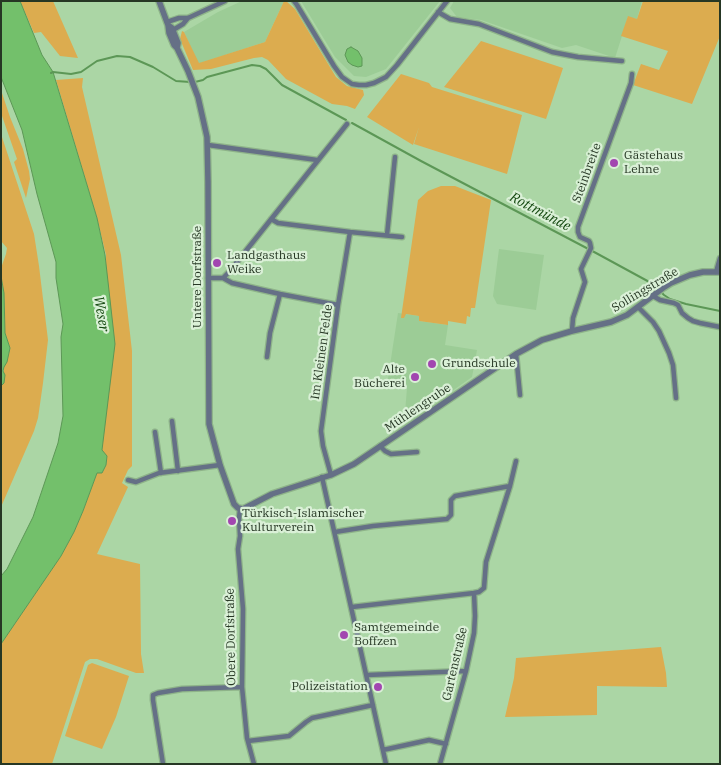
<!DOCTYPE html>
<meta charset="utf-8">
<style>
body{margin:0}
#map{position:relative;width:721px;height:765px;overflow:hidden;background:#abd6a5;font-family:"IBM Plex Serif",serif}
canvas{display:block}
.frame{position:absolute;inset:0;border:2px solid #263724;pointer-events:none}
</style>
<div id="map">
<canvas width="721" height="765"></canvas>
<div class="frame"></div>
</div>
<script>
const c = document.querySelector('canvas').getContext('2d');
c.lineJoin = 'round';
function fill(path, color) { c.fillStyle = color; c.fill(path, 'evenodd'); }
const shape = rows => new Path2D(rows.map(r => 'M' + r).join(''));
function stroke(path, color, width, dash) { c.strokeStyle = color; c.lineWidth = width; c.lineCap = dash ? 'butt' : 'round'; c.setLineDash(dash || []); c.stroke(path); }
function drawText(font, color, halo, rows, align = 'center') {
  c.font = font + ' "IBM Plex Serif",serif'; c.lineWidth = 4.5; c.setLineDash([]); c.textBaseline = 'middle'; c.strokeStyle = halo; c.fillStyle = color; for (const [text, x, y, turn = 0] of rows) {
    c.save(); c.translate(x, y); c.rotate((+turn || 0) * Math.PI / 180); c.textAlign = isNaN(turn) ? turn : align; if (halo) c.strokeText(text, 0, 0); c.fillText(text, 0, 0); c.restore();
  }
}
fill(shape([
 [242,1,284,1,265,42,198,64,184,32,218,12],
 [301,1,440,1,386,69,366,77,354,76,335,57],
 [454,1,642,1,637,19,628,17,615,58,576,45,562,48,481,20,457,17,450,8],
 [499,249,544,255,536,310,497,304,493,296],
 [398,313,419,316,419,321,448,325,445,345,477,350,472,377,404,425,407,388,387,385]
]), '#9ccc96');
fill(shape([
 [20,1,53,1,78,58,60,56,41,32,34,33],
 [284,1,286,1,295,9,336,77,347,86,363,90,364,95,355,109,347,106,332,104,286,79,268,60,262,57,254,58,211,69,193,70,180,39,182,31,184,32,199,63,265,42],
 [643,1,720,1,720,36,692,104,633,85,641,64,659,70,668,51,621,36,628,16,637,19],
 [481,41,563,68,546,119,444,87],
 [401,74,429,83,432,87,522,115,507,174,414,144,419,127,413,145,367,117],
 [83,78,82,87,121,255,132,351,132,466,128,470,122,483,128,487,97,554,140,564,141,654,144,673,136,673,97,659,90,659,85,662,52,764,1,764,1,644,61,556,74,532,83,511,97,473,102,473,106,465,107,456,102,451,106,255,97,218,56,80],
 [1,90,10,117,23,149,29,171,30,179,26,198,14,162,17,159,2,116],
 [1,134,34,234,39,266,48,340,43,383,38,418,34,431,1,507,1,386,4,383,4,366,10,348,5,333,4,293,1,276,1,268,6,254,7,248,1,241],
 [441,186,455,186,491,200,475,308,471,308,470,317,467,316,466,324,448,321,448,325,419,321,419,316,406,314,404,318,401,318,418,200,428,191],
 [661,647,666,673,667,687,597,686,597,715,505,717,514,678,516,658],
 [92,663,129,676,116,717,102,749,65,736,88,665]
]), '#dcac4f');
const water = shape([
 [1,1,20,1,42,55,53,72,97,218,105,255,115,344,102,450,107,456,106,465,102,473,97,473,83,511,74,532,61,556,1,644,1,576,7,569,33,517,58,443,63,416,61,337,63,324,56,278,56,262,37,194,22,130,1,77,1,1],
 [351,47,358,51,362,58,362,66,358,67,352,65,348,62,345,55,347,49,351,47],
 [1,276,4,293,5,333,10,348,7,362,4,367,3,371,5,375,4,383,1,386,1,276]
]);
fill(water, '#73c06b');
stroke(water, '#5c9756', 1);
stroke(shape([
 [51,73,53,72,71,74,81,72,97,61,117,56,130,57,153,67,176,81,190,82],
 [195,82,203,80,207,77,252,65,260,66,266,69,282,85,346,120],
 [352,123,421,161,596,253,653,284,658,289],
 [661,292,664,295,670,299,686,304,720,311]
]), '#5c9756', 2);
const minor = shape([
 [294,1,297,5,334,66,342,77,352,84,359,85,366,85,374,83,386,77,397,65,447,1],
 [438,12,450,19,479,24,552,52,578,57,622,61],
 [167,22,179,18,188,18,225,1],
 [173,30,183,24,188,18],
 [208,145,317,160],
 [271,219,278,223,350,232,402,237],
 [387,235,395,157],
 [716,272,720,258],
 [208,278,223,278,229,272,347,124],
 [223,278,232,283,280,294,338,305],
 [653,296,660,300,674,303,678,305,682,313,688,318,693,321,700,323,720,327],
 [638,307,653,322,659,331,669,353,673,365,676,398],
 [572,331,573,318,585,282,581,269,591,248,590,243,589,241,580,237,578,232,578,227,631,83,632,74],
 [516,354,520,395],
 [267,357,270,333,280,294],
 [172,421,178,471],
 [155,432,161,473],
 [380,446,385,451,391,454,417,452],
 [331,475,323,446,321,431,338,305,350,232],
 [322,477,386,764],
 [128,480,136,482,159,473,220,465],
 [240,509,239,518,240,536,238,549,243,609,242,687,247,738,254,764],
 [335,532,373,526,447,519,451,515,451,500,455,496,510,486],
 [352,607,474,593],
 [367,675,466,671],
 [248,741,289,736,306,722,312,718,373,705],
 [383,750,429,740,446,744],
 [163,764,153,700,153,695,158,693,182,689,242,687],
 [440,764,466,671,474,633,475,616,474,593,479,592,484,588,486,562,510,486,516,461]
]);
const tertiary = shape([
 [159,1,168,25,172,28,178,43,177,48],
 [168,25,169,33,174,45,177,48,188,71,198,97,207,137,208,182,209,424,220,465,234,504,238,508,243,509,272,494,331,475,354,464,516,354,542,340,572,331,611,322,627,315,663,288,671,283,690,275,703,272,720,272]
]);
stroke(minor, '#8eb389', 7);
stroke(tertiary, '#8eb389', 8);
stroke(minor, '#657086', 4.5);
stroke(tertiary, '#657086', 5.5);
for (const [x, y, r, color] of [
 [614,163,5,"#a246b0"],
 [217,263,5,"#a246b0"],
 [432,364,5,"#a246b0"],
 [415,377,5,"#a246b0"],
 [232,521,5,"#a246b0"],
 [344,635,5,"#a246b0"],
 [378,687,5,"#a246b0"]
]) { const dot = new Path2D(); dot.arc(x, y, r, 0, 2 * Math.PI); c.fillStyle = color; c.fill(dot); stroke(dot, '#daf0d7', 2); }
drawText('12px', '#263724', '#daf0d7', [
 ["Gästehaus",624,156],
 ["Lehne",624,170],
 ["Landgasthaus",227,256],
 ["Weike",227,270],
 ["Grundschule",442,364],
 ["Alte",405,370,"right"],
 ["Bücherei",405,384,"right"],
 ["Türkisch-Islamischer",242,514],
 ["Kulturverein",242,528],
 ["Samtgemeinde",354,628],
 ["Boffzen",354,642],
 ["Polizeistation",368,687,"right"]
], 'left');
drawText('12px', '#263724', '#daf0d7', [
 ["Steinbreite",587,173,-70],
 ["Untere Dorfstraße",198,277,-90],
 ["Sollingstraße",645,290,-31],
 ["Im Kleinen Felde",322,352,-82],
 ["Mühlengrube",418,408,-34],
 ["Obere Dorfstraße",231,637,-91],
 ["Gartenstraße",455,664,-77]
]);
drawText('italic 14px', '#154911', '#daf0d7', [
 ["Rottmünde",540,212,28],
 ["Weser",101,314,80]
]);
</script>
